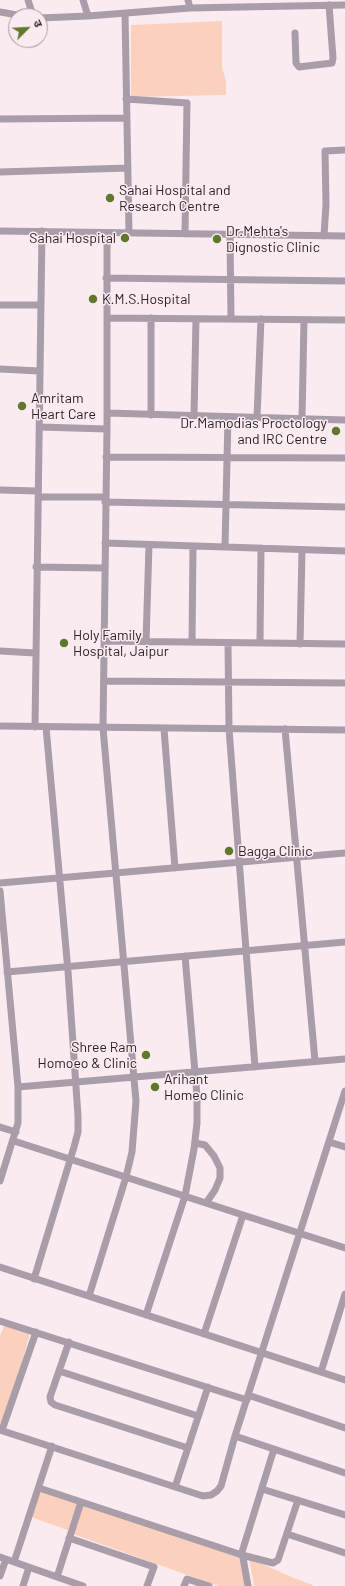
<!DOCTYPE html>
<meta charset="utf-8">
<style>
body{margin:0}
#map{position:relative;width:345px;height:1586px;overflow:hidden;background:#faebf1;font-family:Barlow,"Noto Sans Devanagari",sans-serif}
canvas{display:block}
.north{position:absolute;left:8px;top:8px;width:40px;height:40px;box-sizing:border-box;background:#faebf1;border:1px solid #a7999f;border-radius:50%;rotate:66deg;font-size:11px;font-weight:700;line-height:16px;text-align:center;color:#2b1e24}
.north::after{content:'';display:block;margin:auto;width:14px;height:18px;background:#60782b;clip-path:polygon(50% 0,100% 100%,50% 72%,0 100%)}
</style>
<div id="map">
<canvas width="345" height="1586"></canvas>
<div class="north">उ</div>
</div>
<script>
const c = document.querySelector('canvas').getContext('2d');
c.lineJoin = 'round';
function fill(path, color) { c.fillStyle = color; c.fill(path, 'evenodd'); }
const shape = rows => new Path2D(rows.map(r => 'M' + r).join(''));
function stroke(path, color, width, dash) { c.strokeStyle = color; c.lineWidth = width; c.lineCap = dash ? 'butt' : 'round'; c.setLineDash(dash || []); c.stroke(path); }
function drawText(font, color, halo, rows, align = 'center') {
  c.font = font + ' Barlow,sans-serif'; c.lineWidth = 3; c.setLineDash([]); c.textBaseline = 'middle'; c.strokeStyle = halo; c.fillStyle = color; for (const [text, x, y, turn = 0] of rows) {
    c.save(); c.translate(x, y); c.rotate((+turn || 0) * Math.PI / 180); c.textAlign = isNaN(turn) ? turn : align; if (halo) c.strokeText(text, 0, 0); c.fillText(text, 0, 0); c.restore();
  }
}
fill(shape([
 [222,21,222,67,226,81,226,95,131,97,131,25],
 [6,1322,31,1330,4,1424,0,1423,0,1336],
 [41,1492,240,1557,246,1586,218,1586,73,1534,70,1531,31,1517],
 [249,1558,289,1576,315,1586,254,1586]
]), '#fbd1bd');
stroke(shape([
 [28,0,33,16],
 [83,0,88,16],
 [188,0,190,8],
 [0,12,23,16],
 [125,14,129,233],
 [40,18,88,16,190,8,345,5],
 [295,33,296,63,299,67,332,63,333,58,329,5],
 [126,99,187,103,185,234],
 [0,119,127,118],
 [0,172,128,168],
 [0,231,345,236],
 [230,235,231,319],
 [324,236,326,204,325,151,345,150],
 [106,278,345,281],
 [0,305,40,305],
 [107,318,345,320],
 [0,369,39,371],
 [107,413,345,420],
 [151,415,151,318],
 [194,416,196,319],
 [257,417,261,319],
 [302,419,304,320],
 [40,427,107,429],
 [106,457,345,458],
 [0,490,38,491],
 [38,497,105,497],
 [105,502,345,507],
 [105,543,345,551],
 [225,547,228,417],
 [36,567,104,568],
 [104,641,345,644],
 [146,642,149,545],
 [192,642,193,546],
 [228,643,229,729,255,1067],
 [260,643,261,548],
 [300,644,302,550],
 [0,651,35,653],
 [105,681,345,683],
 [0,726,345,730],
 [35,727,42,231],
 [164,729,175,868],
 [285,729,315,1061],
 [0,883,345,853],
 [0,891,18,1087,18,1123,0,1181],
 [7,972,345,942],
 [18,1087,345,1059],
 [0,1127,16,1132],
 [14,1141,345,1248],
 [329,1142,345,1147],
 [195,1143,205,1145,214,1156,220,1168,220,1178,215,1190,206,1203],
 [0,1267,345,1380],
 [34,1279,74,1147,78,1132,78,1116,68,971,46,727],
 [89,1296,126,1177,132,1152,136,1101,103,728,107,429,107,233],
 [146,1315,185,1196,194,1149,197,1123,197,1096,185,956],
 [0,1321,247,1400],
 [204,1334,243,1215],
 [69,1342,50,1397,51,1402,55,1405,80,1413,188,1448],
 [59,1371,198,1416],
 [321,1372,345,1294],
 [248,1395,345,1428],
 [0,1430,203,1496,211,1495,217,1491,221,1486,235,1436,345,1091],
 [2,1430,36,1332],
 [235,1436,345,1473],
 [175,1487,208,1387],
 [39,1488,242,1555,273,1563,278,1560,298,1500],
 [262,1489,345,1515],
 [287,1534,345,1553],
 [69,1538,154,1567,147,1586],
 [0,1557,83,1586],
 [14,1562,52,1446],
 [0,1576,6,1559],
 [57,1577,81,1502],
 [23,1586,29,1567],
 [184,1586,187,1579,209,1586],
 [248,1586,242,1552,274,1449]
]), '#a89da8', 7);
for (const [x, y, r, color] of [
 [110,198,5,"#60782b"],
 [125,238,5,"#60782b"],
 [217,239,5,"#60782b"],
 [93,299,5,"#60782b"],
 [22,406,5,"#60782b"],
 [336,431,5,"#60782b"],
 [64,643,5,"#60782b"],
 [229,851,5,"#60782b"],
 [146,1055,5,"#60782b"],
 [155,1087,5,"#60782b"]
]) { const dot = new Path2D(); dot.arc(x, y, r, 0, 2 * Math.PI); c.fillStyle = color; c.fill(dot); stroke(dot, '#faebf1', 1.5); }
drawText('14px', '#2b1e24', '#faebf1', [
 ["Sahai Hospital and",119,190],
 ["Research Centre",119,206],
 ["Dr.Mehta's",226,231],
 ["Dignostic Clinic",226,247],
 ["Sahai Hospital",116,238,"right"],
 ["K.M.S.Hospital",102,299],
 ["Amritam",31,398],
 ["Heart Care",31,414],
 ["Dr.Mamodias Proctology",327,423,"right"],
 ["and IRC Centre",327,439,"right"],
 ["Holy Family",73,635],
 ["Hospital, Jaipur",73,651],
 ["Bagga Clinic",238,851],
 ["Shree Ram",137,1047,"right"],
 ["Homoeo & Clinic",137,1063,"right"],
 ["Arihant",164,1079],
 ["Homeo Clinic",164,1095]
], 'left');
</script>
